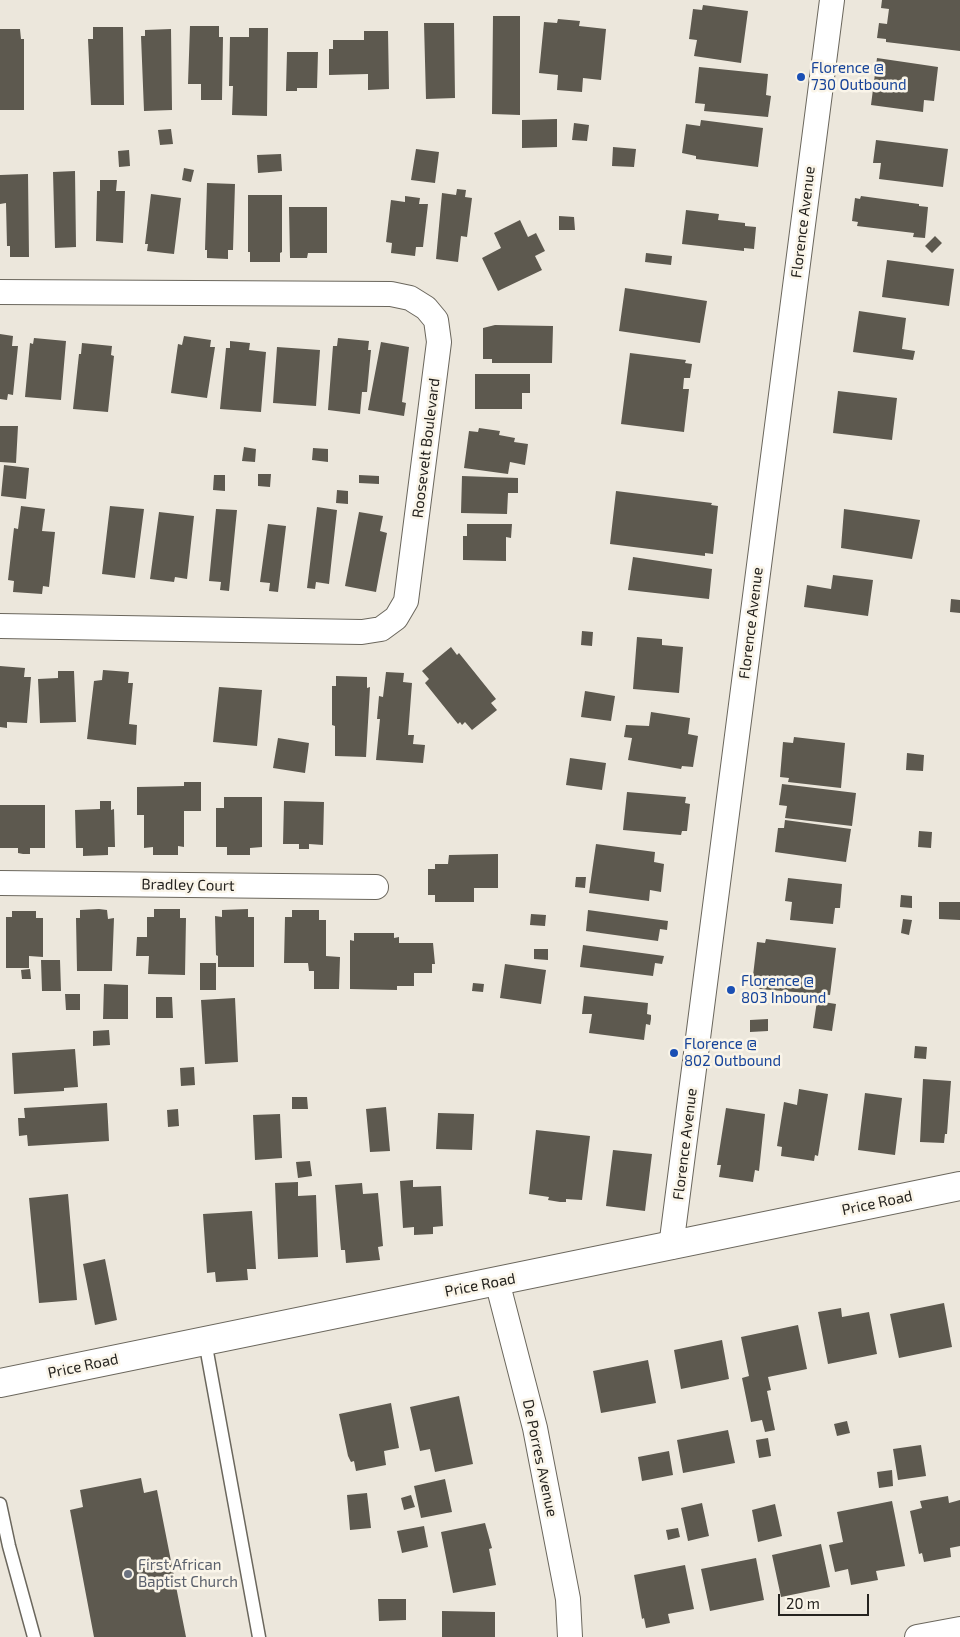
<!DOCTYPE html>
<style>
body{margin:0}
#map{position:relative;width:960px;height:1637px;overflow:hidden;background:#ece7dc;font-family:"Exo 2",sans-serif}
canvas{display:block}
.scale{position:absolute;left:778px;top:1594px;width:91px;height:22px;box-sizing:border-box;border:2px solid #25231f;border-top:0;padding-left:6px;font-size:15px;line-height:18px;white-space:nowrap;color:#25231f;-webkit-text-stroke:4px #faf5e9;paint-order:stroke}
</style>
<div id="map">
<canvas width="960" height="1637"></canvas>
<div class="scale">20 m</div>
</div>
<script>
const c = document.querySelector('canvas').getContext('2d');
c.lineJoin = 'round';
function fill(path, color) { c.fillStyle = color; c.fill(path, 'evenodd'); }
const shape = rows => new Path2D(rows.map(r => 'M' + r).join(''));
function stroke(path, color, width, dash) { c.strokeStyle = color; c.lineWidth = width; c.lineCap = dash ? 'butt' : 'round'; c.setLineDash(dash || []); c.stroke(path); }
function drawText(font, color, halo, rows, align = 'center') {
  c.font = font + ' "Exo 2",sans-serif'; c.lineWidth = 5; c.setLineDash([]); c.textBaseline = 'middle'; c.strokeStyle = halo; c.fillStyle = color; for (const [text, x, y, turn = 0] of rows) {
    c.save(); c.translate(x, y); c.rotate((+turn || 0) * Math.PI / 180); c.textAlign = isNaN(turn) ? turn : align; if (halo) c.strokeText(text, 0, 0); c.fillText(text, 0, 0); c.restore();
  }
}
fill(shape([
 [882,0,960,0,960,51,886,42,886,39,877,38,879,23,887,24,889,9,881,8],
 [703,5,748,11,741,63,694,56,697,40,689,39,693,9,702,10],
 [493,16,520,16,520,115,492,114],
 [558,19,580,21,579,26,606,29,601,80,583,78,582,92,557,90,558,75,539,73,544,22,557,23],
 [424,23,454,23,455,98,426,99],
 [190,26,219,26,219,37,223,37,222,100,201,100,201,84,188,84],
 [93,27,123,27,124,105,91,105,88,39,93,39],
 [249,28,268,28,267,116,232,115,233,86,229,86,230,37,249,37],
 [0,29,20,29,21,39,24,39,24,110,0,110],
 [171,29,172,110,144,111,141,36,145,36,145,30],
 [364,31,388,31,389,89,368,90,368,74,329,75,329,49,333,49,333,40,364,40],
 [287,52,318,52,317,88,297,88,297,91,286,91],
 [877,58,938,67,934,101,924,100,923,112,871,105],
 [699,67,768,74,766,95,771,96,768,117,704,111,705,104,695,103],
 [557,119,557,147,522,148,522,120],
 [701,120,763,128,758,167,696,159,696,156,682,153,686,124,700,126],
 [574,123,589,125,587,141,572,140],
 [171,129,173,144,160,145,158,130],
 [876,140,948,149,943,187,879,179,881,163,873,163],
 [613,147,636,149,634,167,612,166],
 [416,149,439,152,435,183,411,180],
 [129,150,130,166,119,167,118,151],
 [281,154,282,171,258,173,257,155],
 [184,168,194,170,191,182,182,180],
 [75,171,76,247,55,248,53,172],
 [28,174,29,257,10,257,10,246,7,246,6,203,0,204,0,175],
 [100,180,117,180,116,191,125,191,123,243,96,241,97,191,100,191],
 [207,183,235,184,233,250,228,250,228,259,207,258,207,250,205,250],
 [457,189,466,190,465,197,472,198,467,237,461,236,458,262,436,259,442,193,456,195],
 [151,194,181,198,174,254,147,251,148,244,145,244],
 [248,195,282,195,282,252,280,253,280,262,250,262,250,252,248,252],
 [405,196,420,198,419,204,428,204,423,247,416,247,415,256,391,253,392,243,386,242,391,200,405,202],
 [861,196,919,204,919,206,928,207,925,238,913,237,914,233,857,226,858,222,852,221,855,198,860,199],
 [289,207,327,207,327,253,308,253,307,258,290,258],
 [686,210,719,214,718,220,745,223,745,226,756,227,754,249,744,248,744,251,682,244],
 [559,216,574,217,575,230,559,230],
 [520,220,528,237,536,233,545,251,535,256,542,270,498,291,482,258,501,248,494,233],
 [935,236,942,243,932,253,925,246],
 [646,253,672,256,671,265,645,262],
 [887,260,954,269,949,306,882,297],
 [625,288,707,301,700,343,619,331],
 [859,311,906,318,902,349,915,351,913,360,853,352],
 [495,325,553,326,552,363,492,363,492,359,483,359,483,328],
 [0,334,13,336,12,346,18,346,13,395,8,394,7,400,0,399],
 [184,336,211,340,210,347,215,347,207,398,171,393,178,344,182,345],
 [34,338,66,341,61,400,25,397,30,343,33,344],
 [338,338,369,341,368,350,371,350,367,392,362,392,360,414,328,410,333,346,337,346],
 [230,341,250,343,249,350,266,352,261,412,220,409,226,348,230,348],
 [381,342,409,347,402,402,406,403,404,416,368,410],
 [82,343,112,346,111,355,114,356,108,412,73,409,79,354,81,354],
 [277,347,320,350,316,406,273,403],
 [630,353,686,360,685,363,692,364,690,378,684,378,683,389,689,389,684,432,621,424],
 [475,374,530,374,530,393,522,393,522,409,475,409],
 [838,391,897,398,892,440,833,433],
 [0,426,18,426,16,463,0,462],
 [479,428,500,431,499,435,515,438,514,442,528,444,525,465,510,462,508,474,464,468,469,431,478,432],
 [244,447,256,449,255,462,242,461],
 [313,448,328,449,328,462,312,460],
 [4,465,29,468,26,499,1,496],
 [258,474,271,474,270,487,258,486],
 [214,475,225,475,225,491,213,490],
 [359,475,379,476,379,484,359,483],
 [462,476,518,478,518,493,508,493,507,514,461,513],
 [337,490,348,491,348,504,336,503],
 [616,491,712,503,711,505,718,506,713,554,705,553,705,556,610,544],
 [21,506,45,509,42,531,55,532,49,587,43,586,42,594,13,592,14,581,8,580,14,528,18,529],
 [110,506,144,509,135,578,102,574],
 [317,507,337,510,329,584,316,582,315,589,307,588],
 [216,509,237,510,229,591,220,590,221,582,209,581],
 [844,509,920,520,912,559,841,548],
 [159,512,194,516,187,579,175,577,174,582,150,579],
 [359,512,383,516,380,531,387,533,376,592,345,586],
 [268,524,286,526,278,592,269,591,270,583,260,582],
 [467,524,512,524,511,538,506,537,506,561,463,560,463,536,467,536],
 [633,557,712,569,709,599,628,590],
 [833,575,873,580,868,616,804,607,807,585,831,589],
 [951,599,960,600,960,613,950,612],
 [582,631,593,632,592,646,581,645],
 [637,637,662,639,662,645,683,647,679,693,633,689],
 [451,647,457,655,459,653,496,699,491,703,497,710,472,730,465,722,462,725,460,722,458,724,425,683,429,679,422,671],
 [0,666,25,668,24,677,31,677,27,723,7,722,7,728,0,727],
 [103,670,129,672,128,683,133,683,129,724,137,725,136,745,87,739,94,681,102,680],
 [58,671,74,671,76,722,40,723,38,679,58,678],
 [386,672,404,673,403,682,412,683,408,735,414,735,413,744,425,745,423,763,376,760,380,719,377,719,379,696,383,697],
 [336,676,367,677,367,688,370,687,366,757,335,756,335,726,332,725,332,686,336,686],
 [219,687,262,690,257,746,213,742],
 [585,691,615,696,611,721,581,717],
 [651,712,690,718,688,734,698,736,693,767,682,766,681,769,628,760,632,738,624,737,626,725,649,726],
 [794,737,845,743,841,788,788,782,789,778,780,777,783,742,793,743],
 [278,738,309,743,305,773,273,768],
 [907,753,924,755,923,771,906,770],
 [570,758,606,763,602,790,566,785],
 [184,782,201,782,201,811,184,811,184,847,178,846,178,855,153,855,153,847,144,848,144,815,137,815,137,787,184,786],
 [782,784,856,793,852,826,785,818,787,806,779,805],
 [627,792,686,797,685,803,690,804,687,831,682,831,681,835,623,830],
 [224,797,262,797,262,847,250,848,250,855,227,855,227,847,216,847,216,808,224,808],
 [100,801,111,801,111,810,114,809,115,847,108,847,108,855,83,856,83,848,76,848,75,810,100,809],
 [284,801,324,802,323,845,309,844,309,849,299,849,299,844,283,844],
 [0,805,45,805,45,848,30,848,30,854,23,854,18,853,18,848,0,848],
 [785,820,851,829,846,862,775,852,778,828,784,828],
 [919,831,932,832,931,848,918,847],
 [596,844,655,852,654,862,664,864,661,892,650,890,649,901,589,893],
 [498,854,498,888,474,888,474,902,435,902,435,895,428,895,428,869,435,869,435,864,448,864,449,855],
 [576,877,586,877,585,888,575,887],
 [788,878,842,884,840,908,835,908,833,924,790,920,792,902,785,901],
 [901,895,912,896,912,908,900,907],
 [939,902,960,902,960,920,939,919],
 [99,909,107,910,108,919,114,918,112,971,77,971,76,918,80,918,80,910],
 [154,909,180,909,180,918,186,918,185,975,148,974,149,956,136,956,137,937,147,937,147,917,154,917],
 [248,909,248,917,254,917,254,967,218,967,218,956,216,955,215,916,222,917,222,910],
 [292,910,319,910,319,920,326,920,326,956,340,957,339,989,314,989,314,971,309,971,308,963,284,963,285,917,292,917],
 [588,910,668,921,667,930,660,929,658,941,586,931],
 [12,911,36,911,36,918,43,918,43,957,29,956,29,968,6,968,6,917,12,917],
 [531,914,546,915,545,926,530,925],
 [903,919,912,920,909,935,901,933],
 [354,933,394,933,394,938,399,937,399,943,433,943,435,964,432,964,432,973,414,973,414,986,397,986,397,990,350,989,350,940,354,941],
 [766,939,836,948,830,995,759,989,760,985,752,984,757,942,765,943],
 [583,945,664,956,662,964,655,963,653,976,580,967],
 [534,949,548,949,548,960,534,959],
 [41,960,60,960,61,991,42,991],
 [200,963,216,963,216,990,200,990],
 [505,964,546,970,541,1004,500,998],
 [30,969,31,979,22,979,21,970],
 [473,983,484,984,483,992,472,991],
 [104,984,128,985,128,1019,103,1019],
 [65,994,80,994,80,1010,66,1010],
 [584,996,648,1003,647,1014,651,1015,651,1019,650,1025,646,1024,644,1040,589,1033,592,1014,582,1014],
 [156,997,172,997,173,1018,156,1018],
 [235,998,238,1062,205,1064,201,1000],
 [817,1001,836,1004,832,1031,813,1028],
 [768,1019,768,1031,750,1032,750,1020],
 [109,1030,110,1045,93,1046,93,1031],
 [915,1046,927,1047,926,1059,914,1058],
 [75,1049,78,1087,64,1088,64,1091,14,1094,12,1053],
 [194,1067,195,1085,181,1086,180,1068],
 [923,1079,951,1081,947,1134,945,1134,944,1143,920,1142],
 [799,1089,828,1094,818,1156,815,1155,814,1161,781,1156,782,1147,777,1146,784,1102,797,1105],
 [865,1093,902,1098,895,1155,858,1150],
 [292,1097,307,1097,308,1109,292,1109],
 [107,1103,109,1141,28,1146,27,1135,19,1136,18,1118,25,1118,24,1108],
 [386,1107,390,1151,370,1152,366,1109],
 [726,1108,765,1114,759,1171,755,1170,753,1182,719,1177,721,1165,717,1165],
 [178,1109,179,1126,168,1127,167,1110],
 [438,1113,474,1114,472,1150,436,1149],
 [280,1114,282,1158,255,1160,253,1115],
 [536,1130,590,1136,582,1200,566,1199,566,1202,560,1202,548,1200,549,1197,529,1194],
 [613,1150,652,1154,645,1211,606,1206],
 [310,1161,312,1176,298,1178,296,1162],
 [413,1180,413,1187,441,1186,443,1226,433,1227,433,1234,414,1235,414,1227,403,1228,400,1181],
 [298,1182,298,1196,316,1195,318,1257,278,1259,275,1183],
 [362,1183,363,1194,378,1193,383,1246,378,1247,380,1260,346,1263,345,1250,341,1250,335,1185],
 [68,1194,77,1300,39,1303,29,1198],
 [252,1211,256,1269,247,1269,248,1280,216,1282,215,1272,207,1273,203,1214],
 [105,1259,117,1320,95,1325,83,1264],
 [944,1303,952,1347,899,1358,890,1314],
 [841,1308,842,1317,869,1312,877,1354,828,1364,818,1312],
 [798,1325,807,1369,768,1377,771,1390,767,1391,775,1430,765,1432,762,1420,751,1422,742,1378,749,1376,741,1337],
 [722,1340,729,1379,681,1389,674,1350],
 [648,1360,656,1403,601,1413,593,1371],
 [459,1396,473,1464,435,1472,430,1449,420,1451,410,1407],
 [391,1403,399,1448,384,1451,386,1465,356,1471,354,1461,351,1462,348,1456,339,1414],
 [847,1421,850,1433,837,1436,834,1424],
 [728,1430,735,1463,683,1473,677,1440],
 [768,1438,771,1456,759,1458,756,1440],
 [921,1445,926,1476,898,1480,893,1449],
 [669,1451,673,1475,642,1481,638,1457],
 [892,1470,893,1486,879,1488,877,1472],
 [141,1478,144,1493,157,1490,186,1637,94,1637,70,1510,83,1507,80,1490],
 [445,1479,452,1512,421,1518,414,1486],
 [367,1493,371,1528,350,1530,347,1495],
 [411,1495,415,1507,404,1510,401,1498],
 [948,1496,949,1503,960,1500,960,1546,950,1548,951,1557,924,1562,922,1553,919,1554,910,1511,922,1508,920,1501],
 [892,1501,905,1566,876,1571,878,1580,851,1585,848,1569,835,1572,829,1545,843,1542,837,1512],
 [702,1503,709,1536,688,1541,681,1508],
 [775,1504,782,1536,758,1542,752,1510],
 [485,1523,492,1548,489,1549,496,1585,453,1593,441,1532],
 [424,1526,428,1547,402,1553,397,1531],
 [678,1528,680,1537,668,1540,666,1530],
 [821,1544,830,1587,781,1597,772,1555],
 [756,1558,764,1600,710,1611,701,1569],
 [685,1565,694,1609,668,1614,670,1623,646,1628,644,1618,642,1619,634,1575],
 [378,1599,406,1599,406,1620,379,1621],
 [442,1611,495,1612,495,1637,442,1637]
]), '#5d594f');
const lane = shape([
 [205,1341,259,1637],
 [0,1504,9,1546,34,1637]
]);
const street = shape([
 [0,292,391,294,410,298,426,308,436,320,439,342,406,601,396,618,381,629,362,632,0,626],
 [0,883,376,887],
 [671,1247,832,0],
 [497,1281,535,1428,568,1599,570,1637],
 [917,1637,960,1629]
]);
const secondary = shape([
 [0,1383,960,1186]
]);
stroke(lane, '#6b675d', 15);
stroke(street, '#6b675d', 26);
stroke(secondary, '#6b675d', 30);
stroke(lane, '#fff', 12);
stroke(street, '#fff', 24);
stroke(secondary, '#fff', 28);
for (const [x, y, r, color] of [
 [801,77,5,"#1a4fb4"],
 [731,990,5,"#1a4fb4"],
 [674,1053,5,"#1a4fb4"],
 [128,1574,5,"#6b7280"]
]) { const dot = new Path2D(); dot.arc(x, y, r, 0, 2 * Math.PI); c.fillStyle = color; c.fill(dot); stroke(dot, '#faf5e9', 2); }
drawText('15px', '#164399', '#faf5e9', [
 ["Florence @",811,68],
 ["730 Outbound",811,85],
 ["Florence @",741,981],
 ["803 Inbound",741,998],
 ["Florence @",684,1044],
 ["802 Outbound",684,1061]
], 'left');
drawText('15px', '#25231f', '#faf5e9', [
 ["Florence Avenue",803,222,-83],
 ["Roosevelt Boulevard",426,448,-83],
 ["Florence Avenue",751,623,-83],
 ["Bradley Court",188,885,1],
 ["Florence Avenue",685,1144,-83],
 ["Price Road",877,1203,-12],
 ["Price Road",480,1285,-11],
 ["Price Road",83,1366,-12],
 ["De Porres Avenue",540,1458,78]
]);
drawText('15px', '#5b616d', '#faf5e9', [
 ["First African",138,1565],
 ["Baptist Church",138,1582]
], 'left');
</script>
